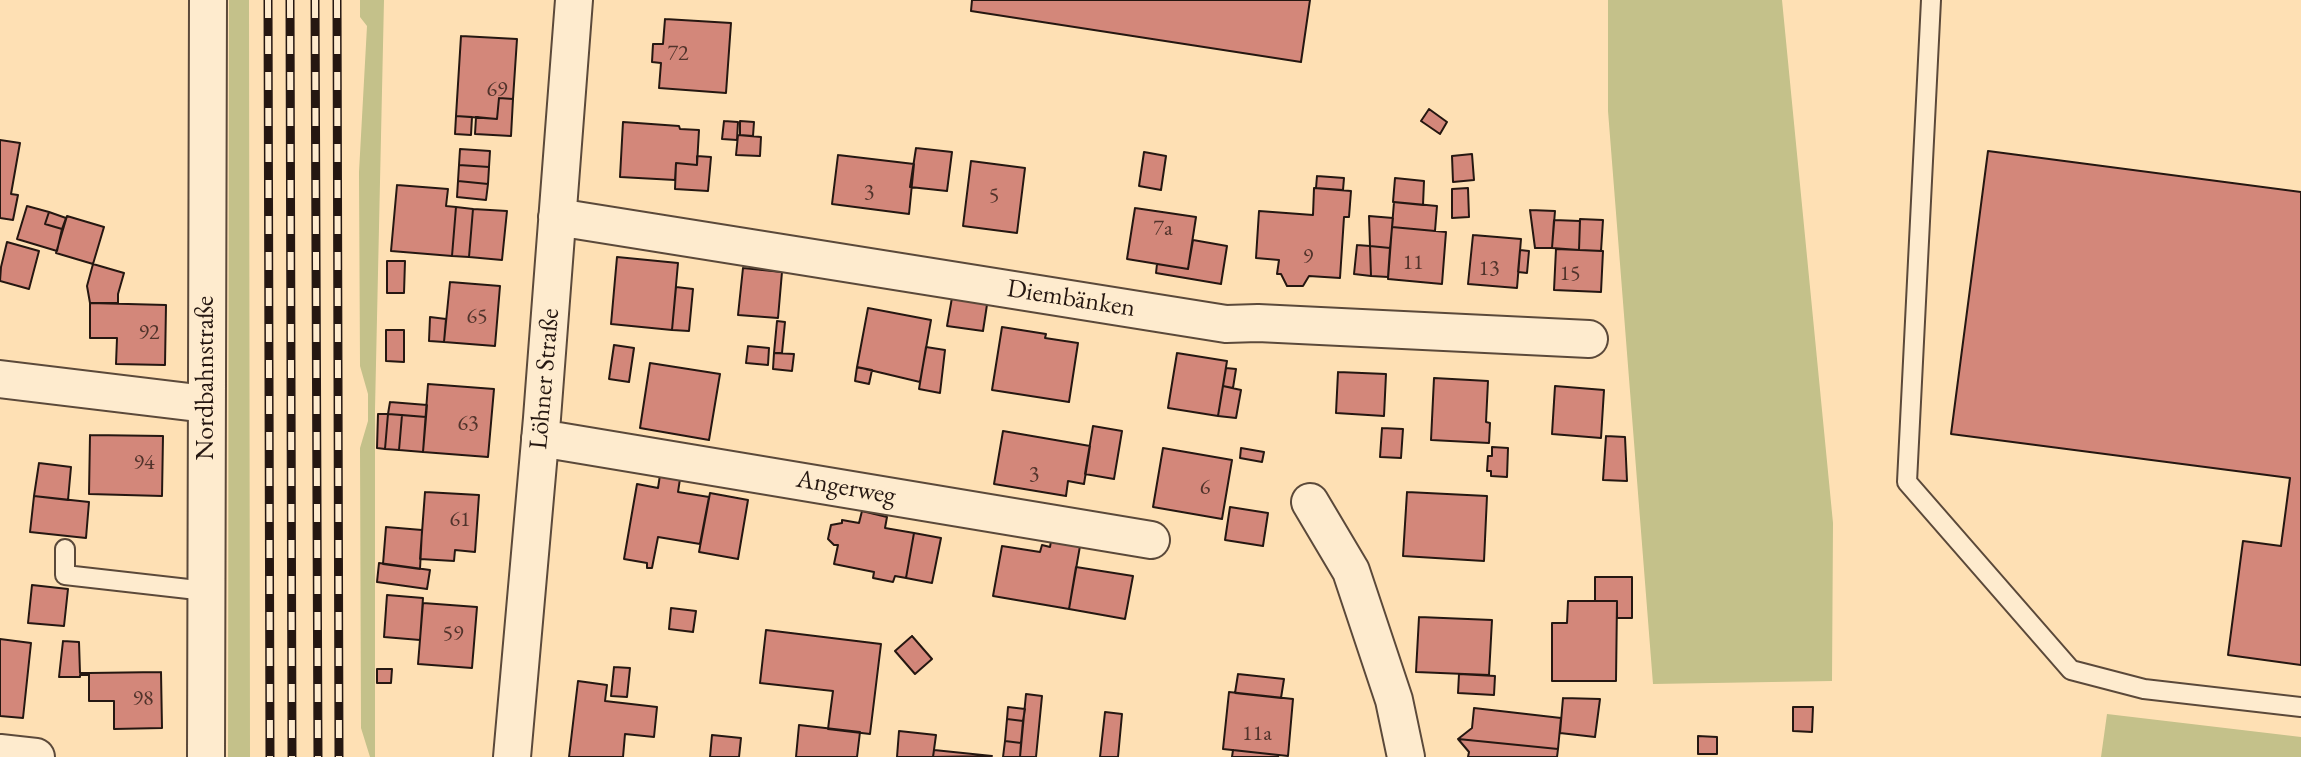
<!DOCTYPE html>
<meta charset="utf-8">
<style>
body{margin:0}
canvas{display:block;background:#fee0b4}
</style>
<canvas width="2301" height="757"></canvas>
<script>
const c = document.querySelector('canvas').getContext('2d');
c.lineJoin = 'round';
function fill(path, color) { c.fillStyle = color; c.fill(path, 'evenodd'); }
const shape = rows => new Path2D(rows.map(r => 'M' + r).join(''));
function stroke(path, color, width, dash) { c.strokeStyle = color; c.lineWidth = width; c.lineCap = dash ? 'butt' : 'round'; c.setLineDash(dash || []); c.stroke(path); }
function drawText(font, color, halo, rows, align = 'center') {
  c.font = font + ' "EB Garamond",serif'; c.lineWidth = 7; c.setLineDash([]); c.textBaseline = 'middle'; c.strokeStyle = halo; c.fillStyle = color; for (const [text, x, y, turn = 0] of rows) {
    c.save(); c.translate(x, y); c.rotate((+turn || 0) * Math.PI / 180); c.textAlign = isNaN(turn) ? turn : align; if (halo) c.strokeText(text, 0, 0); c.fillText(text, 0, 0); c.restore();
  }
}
fill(shape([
 [229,0,249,0,250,757,228,757],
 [360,0,384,0,375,409,375,757,370,757,361,728,360,448,368,421,368,394,360,366,359,172,367,26,360,17],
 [1608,0,1782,0,1833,523,1832,681,1653,684,1608,111],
 [2107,714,2301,737,2301,757,2101,757]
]), '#c4c18a');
const building = shape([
 [972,0,1310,0,1301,62,971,11,972,0],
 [665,19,731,23,726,93,659,88,661,63,652,62,653,44,663,44,665,19],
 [461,36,517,39,513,99,499,98,497,119,456,116,461,36],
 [499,98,513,99,511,136,475,134,476,117,497,119,499,98],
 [1429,109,1447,122,1440,134,1421,121,1429,109],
 [456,116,472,117,471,135,455,134,456,116],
 [724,121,738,122,737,140,722,139,724,121],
 [740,121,754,122,753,136,740,135,740,121],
 [623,122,679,126,680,129,699,130,697,165,676,163,675,180,620,177,623,122],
 [738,135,761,137,760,156,736,155,738,135],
 [0,140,20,143,11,194,18,195,13,220,0,218,0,140],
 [916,148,952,152,947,191,910,187,916,148],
 [460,149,490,151,489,167,459,165,460,149],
 [1988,151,2301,192,2301,665,2228,655,2243,541,2281,546,2290,478,1951,434,1988,151],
 [1144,152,1166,156,1161,190,1139,186,1144,152],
 [1472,154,1474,180,1453,182,1452,156,1472,154],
 [838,155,914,164,909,214,832,204,838,155],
 [697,156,711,157,708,191,675,189,676,163,697,165,697,156],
 [971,161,1025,168,1017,233,963,226,971,161],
 [459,165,489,167,488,184,458,181,459,165],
 [1317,176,1344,178,1343,190,1316,188,1317,176],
 [1395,178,1424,181,1423,205,1393,202,1395,178],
 [458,181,488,184,486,200,457,197,458,181],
 [397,185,448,189,446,206,456,207,452,256,391,251,397,185],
 [1314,188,1351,191,1349,217,1344,217,1340,278,1309,276,1303,286,1287,286,1281,274,1277,274,1279,260,1256,258,1259,211,1313,215,1314,188],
 [1468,188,1469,217,1452,218,1452,189,1468,188],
 [1394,202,1437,206,1435,231,1392,227,1394,202],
 [27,206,49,212,45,224,62,229,57,251,17,239,27,206],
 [456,207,473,209,469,257,452,256,456,207],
 [1135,208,1196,217,1188,269,1127,259,1135,208],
 [473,209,507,211,502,260,469,257,473,209],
 [1530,210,1555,211,1552,248,1535,248,1530,210],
 [49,212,66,218,62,229,45,224,49,212],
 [67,216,104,227,93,264,56,253,67,216],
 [1369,216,1393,218,1390,248,1370,246,1369,216],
 [1580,219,1603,220,1601,251,1579,250,1580,219],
 [1554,220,1580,221,1579,250,1552,248,1554,220],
 [1392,227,1446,232,1442,284,1388,279,1392,227],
 [1473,235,1521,239,1517,288,1468,284,1473,235],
 [1193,240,1227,246,1221,284,1156,273,1157,264,1188,269,1193,240],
 [7,242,39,251,29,289,0,281,1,267,7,242],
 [1357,245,1370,246,1371,276,1354,274,1357,245],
 [1370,246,1390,248,1388,277,1371,276,1370,246],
 [1556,249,1603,251,1601,292,1554,290,1556,249],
 [1520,250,1529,251,1527,273,1518,272,1520,250],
 [617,257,678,263,672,330,611,324,617,257],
 [387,261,405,261,404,293,387,293,387,261],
 [93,264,124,273,118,294,118,303,90,303,87,286,93,264],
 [743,268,782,272,778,318,738,315,743,268],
 [450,282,500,286,495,346,444,342,450,282],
 [676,287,693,289,689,331,672,330,676,287],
 [953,292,988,298,983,331,947,326,953,292],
 [90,303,166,305,165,365,116,364,117,338,90,338,90,303],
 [868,308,931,320,920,382,857,367,868,308],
 [430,317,446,319,444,342,429,341,430,317],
 [777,321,785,322,782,353,774,353,777,321],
 [1002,327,1046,334,1045,338,1078,343,1069,402,992,390,1002,327],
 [386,330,404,330,404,362,386,361,386,330],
 [614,345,634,348,629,382,609,379,614,345],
 [748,346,769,348,768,365,746,363,748,346],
 [926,347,945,350,940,393,919,389,926,347],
 [774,353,794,354,792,371,773,369,774,353],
 [1177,353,1227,361,1218,416,1168,408,1177,353],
 [650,363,720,374,709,440,640,428,650,363],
 [857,367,872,370,869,384,855,381,857,367],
 [1226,368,1236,369,1233,388,1223,386,1226,368],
 [1338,372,1386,374,1384,416,1336,413,1338,372],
 [1434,378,1488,381,1486,422,1490,423,1489,443,1431,440,1434,378],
 [428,384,494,389,488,457,423,452,428,384],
 [1223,386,1241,390,1236,418,1218,416,1223,386],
 [1555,386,1604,390,1601,438,1552,434,1555,386],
 [390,402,427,405,426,417,388,414,390,402],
 [378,414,388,414,385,449,377,448,378,414],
 [388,414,402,415,399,450,385,449,388,414],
 [402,415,426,417,423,452,399,450,402,415],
 [1093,426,1122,431,1114,479,1085,474,1093,426],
 [1382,428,1403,429,1401,458,1380,457,1382,428],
 [1003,431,1090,446,1084,484,1068,481,1066,496,994,484,1003,431],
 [90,435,163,436,162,496,89,494,90,435],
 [1606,436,1625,437,1627,481,1603,480,1606,436],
 [1492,447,1508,448,1507,477,1491,476,1491,471,1487,471,1488,456,1492,456,1492,447],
 [1163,448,1232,460,1222,519,1153,507,1163,448],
 [1241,448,1264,452,1262,462,1240,458,1241,448],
 [39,463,71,467,68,500,34,496,39,463],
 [660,475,680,479,678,492,709,497,700,544,658,537,652,568,647,568,647,563,624,559,637,484,658,488,660,475],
 [425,492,479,495,475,552,455,550,454,561,420,559,425,492],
 [1407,492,1487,496,1484,561,1403,556,1407,492],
 [710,493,748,500,738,559,699,552,710,493],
 [34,496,89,502,86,538,30,532,34,496],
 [1230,507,1268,513,1263,546,1225,540,1230,507],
 [862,511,887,517,885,528,914,533,906,578,895,576,893,582,873,578,874,572,834,564,838,545,834,545,828,539,831,525,842,523,842,520,859,523,862,511],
 [386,527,422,530,420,569,383,564,386,527],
 [914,533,941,538,932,583,906,578,914,533],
 [1051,541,1080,546,1069,609,993,596,1002,546,1040,552,1042,545,1050,547,1051,541],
 [379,563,430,570,427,589,377,582,379,563],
 [1076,567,1133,576,1125,619,1069,609,1076,567],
 [1595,577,1632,577,1632,618,1617,618,1617,601,1595,601,1595,577],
 [32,585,68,589,64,626,28,623,32,585],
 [387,595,423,598,420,640,384,637,387,595],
 [1568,601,1617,601,1616,681,1552,681,1552,623,1567,623,1568,601],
 [423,603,477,607,472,668,418,664,423,603],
 [671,608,696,611,693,632,669,629,671,608],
 [1419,617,1492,620,1489,675,1416,672,1419,617],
 [766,630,881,644,870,734,828,729,833,691,760,683,766,630],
 [912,636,932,659,915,674,895,651,912,636],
 [0,639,31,643,23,718,0,716,0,639],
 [63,641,79,642,80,673,89,673,89,675,80,675,80,677,59,677,63,641],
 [614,667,630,668,627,697,611,696,614,667],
 [377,669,392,669,391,683,377,683,377,669],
 [161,672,162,728,114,729,114,701,89,701,89,673,161,672],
 [1238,674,1284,679,1281,698,1235,693,1238,674],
 [1459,674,1495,676,1494,695,1458,693,1459,674],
 [578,681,607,685,605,701,657,707,654,737,625,734,623,757,569,757,578,681],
 [1229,692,1293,699,1288,756,1223,749,1229,692],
 [1026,694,1042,696,1036,757,1020,757,1026,694],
 [1563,698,1600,699,1595,737,1560,733,1563,698],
 [1008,707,1025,709,1023,721,1007,719,1008,707],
 [1793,707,1813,707,1812,732,1793,731,1793,707],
 [1474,708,1561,718,1558,749,1458,739,1472,728,1474,708],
 [1105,712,1122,714,1118,757,1100,757,1105,712],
 [1007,719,1023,721,1021,743,1005,741,1007,719],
 [799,725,860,732,857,757,796,757,799,725],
 [899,731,936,735,933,757,897,757,899,731],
 [712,735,741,738,739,757,710,757,712,735],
 [1698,736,1717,737,1717,754,1698,754,1698,736],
 [1458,739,1558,749,1557,757,1468,757,1469,752,1458,739],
 [1005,741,1021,743,1020,757,1003,757,1005,741],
 [934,750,992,756,933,757,934,750],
 [1233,750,1278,755,1278,757,1232,757,1233,750]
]);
fill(building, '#d3877a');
stroke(building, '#251711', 2);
const service = shape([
 [1931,0,1907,482,2071,670,2144,689,2301,707],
 [65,549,65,575,206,591]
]);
const minor = shape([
 [557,217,1226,324,1258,323,1589,339],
 [0,379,206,404],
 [540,438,1151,540],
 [1310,502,1351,571,1394,700,1406,757],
 [0,753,36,757],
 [206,757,208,0],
 [512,757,542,418,574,0]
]);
stroke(service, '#5b493a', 22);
stroke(minor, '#5b493a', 40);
stroke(service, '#feebce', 18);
stroke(minor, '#feebce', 36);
const rail = shape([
 [268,0,270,757],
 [290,0,292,757],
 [315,0,318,757],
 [337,0,339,757]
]);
stroke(rail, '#251711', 9);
stroke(rail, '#feebce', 6, [18]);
drawText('22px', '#50332b', null, [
 ["72",678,54],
 ["69",497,90],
 ["3",869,193],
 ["5",994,196],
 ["7a",1163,229],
 ["9",1308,257],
 ["11",1413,263],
 ["13",1489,269],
 ["15",1570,274],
 ["65",477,317],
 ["92",149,333],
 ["63",468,424],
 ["94",144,463],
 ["3",1034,475],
 ["6",1205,488],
 ["61",460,520],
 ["59",453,634],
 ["98",143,699],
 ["11a",1257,734]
]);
drawText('26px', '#251711', '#feebce', [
 ["Diembänken",1071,299,9],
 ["Nordbahnstraße",206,378,-90],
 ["Löhner Straße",545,379,-85],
 ["Angerweg",846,488,10]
]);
</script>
